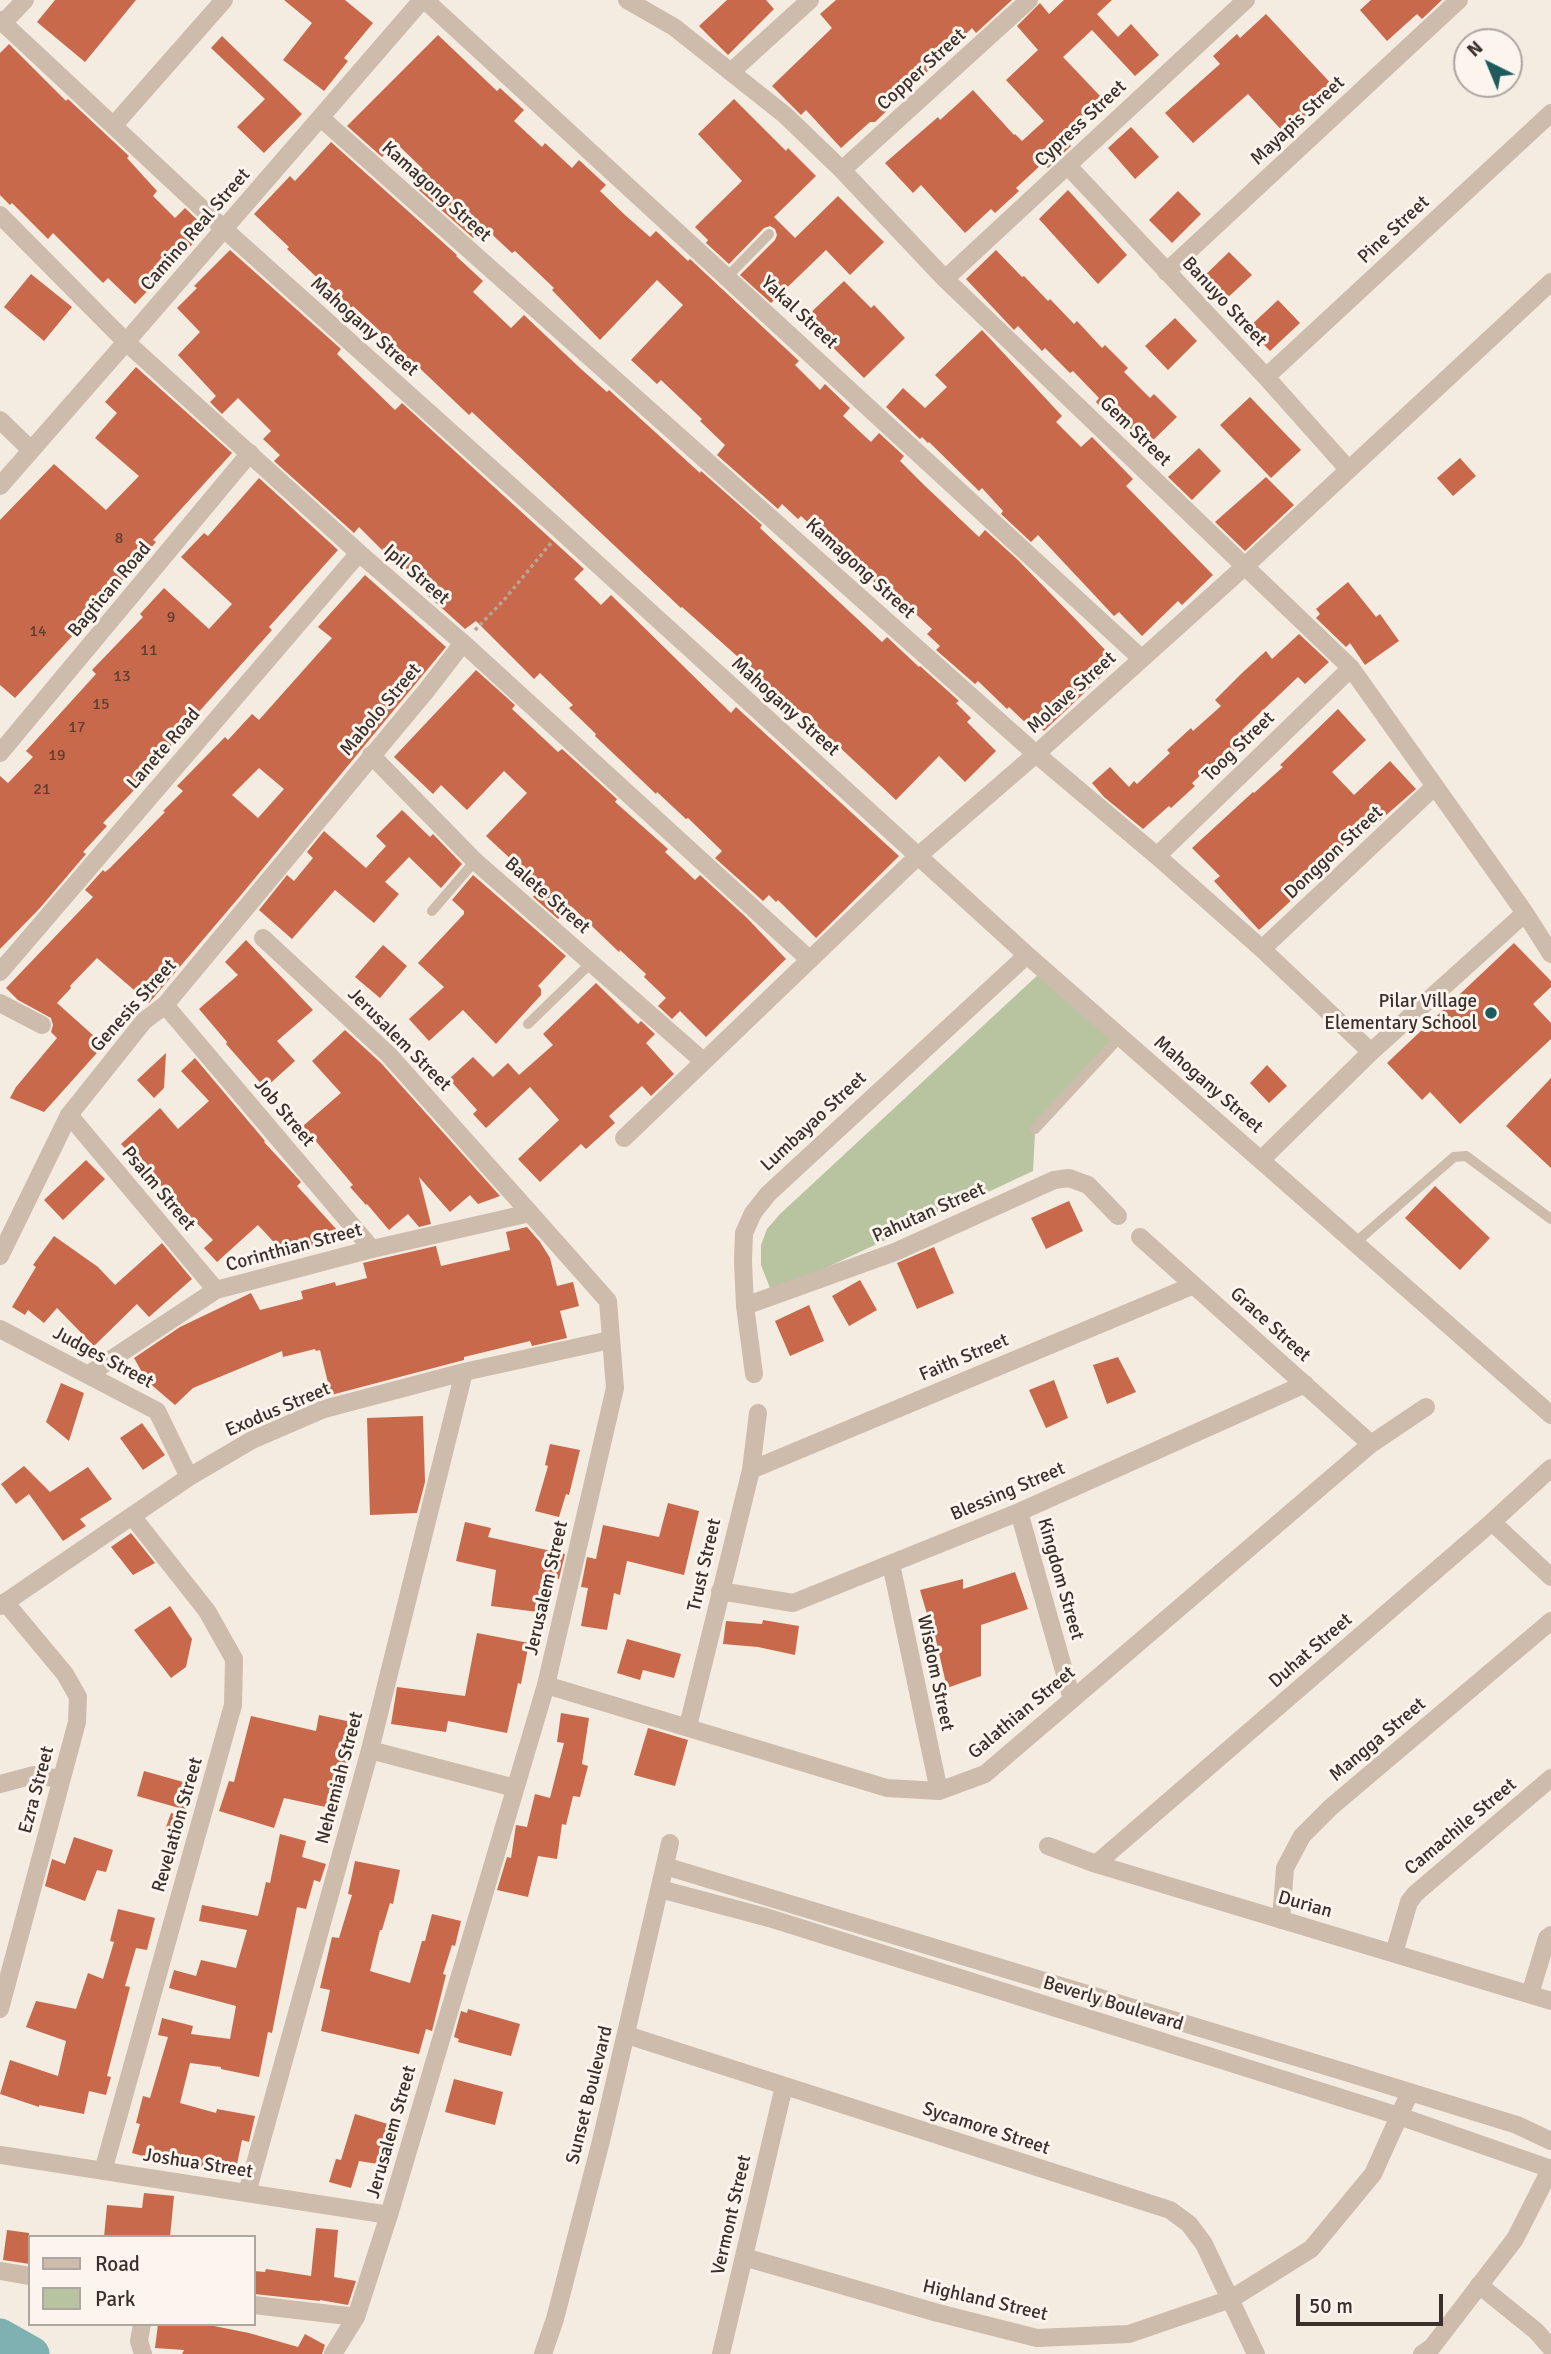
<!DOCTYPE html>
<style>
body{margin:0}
#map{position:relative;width:1551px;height:2354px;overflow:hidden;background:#f4ebe1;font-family:Signika,sans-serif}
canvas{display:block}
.legend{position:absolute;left:28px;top:2235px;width:228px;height:91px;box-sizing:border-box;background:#fbf5ee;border:2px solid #aea6a0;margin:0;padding:9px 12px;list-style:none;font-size:21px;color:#3b302b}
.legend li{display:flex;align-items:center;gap:14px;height:35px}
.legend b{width:35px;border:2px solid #aea6a0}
.north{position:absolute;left:1453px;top:28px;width:70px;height:70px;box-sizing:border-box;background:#fbf5ee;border:2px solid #aea6a0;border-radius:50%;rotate:317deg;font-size:19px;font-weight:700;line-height:28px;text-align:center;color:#3b302b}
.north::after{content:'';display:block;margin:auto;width:24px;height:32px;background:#1f5a5e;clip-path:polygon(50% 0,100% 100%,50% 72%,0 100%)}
.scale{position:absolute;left:1296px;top:2294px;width:147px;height:32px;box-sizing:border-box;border:4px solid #3b302b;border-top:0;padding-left:9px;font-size:21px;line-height:24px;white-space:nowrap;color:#3b302b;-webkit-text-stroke:5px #fbf5ee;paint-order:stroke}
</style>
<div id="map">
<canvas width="1551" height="2354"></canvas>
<ul class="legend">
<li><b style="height:9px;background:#cdbbac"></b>Road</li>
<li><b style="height:19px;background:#b8c4a0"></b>Park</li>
</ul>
<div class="north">N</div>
<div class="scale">50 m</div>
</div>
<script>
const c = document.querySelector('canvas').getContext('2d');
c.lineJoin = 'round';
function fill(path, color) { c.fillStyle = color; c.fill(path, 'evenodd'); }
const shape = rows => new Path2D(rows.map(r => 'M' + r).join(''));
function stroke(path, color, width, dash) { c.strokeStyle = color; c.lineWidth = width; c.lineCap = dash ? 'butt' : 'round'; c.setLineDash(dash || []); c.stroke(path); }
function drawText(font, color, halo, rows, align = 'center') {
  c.font = font + ' Signika,sans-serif'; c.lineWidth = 6; c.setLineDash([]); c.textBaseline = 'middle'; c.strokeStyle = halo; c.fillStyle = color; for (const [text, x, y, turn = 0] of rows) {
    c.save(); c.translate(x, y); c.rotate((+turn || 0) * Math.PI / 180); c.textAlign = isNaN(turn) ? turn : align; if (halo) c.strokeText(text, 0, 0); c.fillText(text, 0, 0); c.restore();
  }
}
fill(shape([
 [1040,973,1120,1043,1035,1133,1033,1171,772,1293,761,1265,761,1245,767,1229,780,1214]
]), '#b8c4a0');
stroke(shape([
 [0,2336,32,2354]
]), '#7fb0b2', 35);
fill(shape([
 [55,0,136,0,85,62,37,22],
 [284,0,345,0,373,23,344,58,348,61,324,91,283,60,312,23],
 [727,0,766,0,774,9,728,55,699,26],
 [836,0,1012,0,976,33,972,28,896,102,875,122,870,122,841,148,806,110,801,115,772,86,832,28,820,14],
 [1064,0,1112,0,1097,14,1118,37,1131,24,1159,55,1135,76,1092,30,1063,57,1102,98,1061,135,1071,146,1048,168,1043,163,1016,188,1019,191,995,213,991,209,965,233,921,185,913,193,885,163,938,117,940,120,973,90,1014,135,1015,134,1022,141,1044,121,1006,80,1038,50,1017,26,1040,3,1049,14],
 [1371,0,1442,0,1422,19,1417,14,1387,41,1360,10],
 [1266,14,1338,91,1287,136,1248,94,1193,143,1165,113,1220,64,1213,56,1237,34,1240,38],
 [438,35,497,91,500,88,524,110,514,121,542,147,545,143,572,168,579,160,606,185,600,191,625,215,650,237,656,231,688,261,690,259,799,361,795,365,820,390,825,384,850,408,843,416,871,442,879,433,904,456,900,461,924,485,979,537,985,530,1018,560,1117,662,1044,731,1035,722,1030,727,1009,707,1007,709,978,681,975,684,936,650,940,646,927,634,932,629,906,605,903,608,801,516,798,519,782,504,778,509,717,455,725,445,700,421,702,419,661,380,657,384,631,360,683,305,657,280,600,340,552,290,554,288,515,251,512,253,484,227,473,238,411,183,423,169,396,143,382,157,347,126],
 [222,36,302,114,264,153,237,127,265,99,211,48],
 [9,44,66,101,68,99,129,156,127,158,157,191,153,196,175,218,185,208,207,229,135,304,108,278,103,283,53,233,48,239,12,203,10,205,0,195,0,53],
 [734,99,786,151,788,148,816,176,774,217,795,238,838,196,884,242,850,275,826,250,771,303,740,275,775,240,777,235,775,229,770,226,764,228,729,264,706,243,708,240,695,227,742,181,698,134],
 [1131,127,1159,157,1135,179,1108,148],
 [331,142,457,255,456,256,483,281,473,292,511,328,524,315,581,369,607,392,609,390,700,473,701,471,762,525,760,528,882,642,887,637,919,667,920,666,959,701,956,703,971,718,967,722,996,751,965,782,939,756,896,800,802,712,799,716,747,665,682,607,681,608,472,412,469,415,410,359,407,363,378,336,381,332,353,306,350,309,287,249,289,247,254,214,290,176,295,181],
 [1068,190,1127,255,1098,284,1039,219],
 [1178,191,1201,214,1172,243,1149,220],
 [230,250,341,349,337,354,395,410,402,403,584,569,574,579,601,605,611,595,731,713,736,707,899,856,816,938,778,900,776,902,769,895,763,901,715,858,722,851,688,818,686,819,657,792,656,794,595,736,596,734,569,708,573,705,540,673,534,679,476,621,465,629,424,592,426,589,384,548,382,550,359,527,354,533,274,461,280,455,263,439,271,431,238,398,222,414,210,402,216,396,178,355,200,332,177,308,197,288,194,286],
 [996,250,1022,277,1024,276,1048,301,1050,299,1074,324,1077,321,1102,348,1105,345,1128,368,1124,372,1150,398,1154,394,1177,417,1147,446,1123,421,1118,425,1096,402,1099,398,1073,371,1070,373,1045,348,1042,351,1018,326,1014,330,966,279],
 [1229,252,1252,275,1222,303,1200,280],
 [31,274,72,307,44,341,4,307],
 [844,281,871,308,874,305,905,338,864,378,804,319],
 [1278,300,1300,323,1270,351,1248,328],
 [1175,318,1197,341,1168,370,1145,346],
 [982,330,1062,416,1056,422,1081,447,1092,437,1133,479,1126,486,1213,575,1182,605,1178,601,1142,636,1119,612,1114,616,1038,535,1031,542,1001,514,1003,511,982,488,979,491,929,442,928,443,922,437,920,439,886,407,903,388,925,408,947,387,935,375],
 [136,367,232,453,153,540,156,542,101,605,15,698,0,685,0,520,54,464,106,510,139,476,95,438,117,413,105,402],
 [1250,397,1301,450,1271,478,1220,425],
 [1199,448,1221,471,1192,500,1168,477],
 [1460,458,1476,476,1453,496,1437,478],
 [1266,477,1294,505,1245,551,1215,522],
 [259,478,338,550,269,627,272,630,196,715,198,717,149,769,152,771,103,823,107,826,83,852,86,854,40,908,0,949,0,776,8,783,33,757,26,751,96,674,92,670,143,617,140,614,164,588,209,629,232,604,181,557,204,533,208,536],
 [365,575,446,647,241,895,149,1003,97,958,70,986,71,988,57,1003,104,1045,44,1112,10,1098,16,1087,57,1038,51,1032,53,1025,51,1018,18,1000,6,988,93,897,85,890,103,870,105,872,110,868,165,812,163,811,183,791,177,786,225,737,228,740,252,714,259,720,332,638,318,627],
 [259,768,284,789,258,818,232,795],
 [1348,582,1376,617,1380,614,1399,641,1365,665,1350,643,1346,647,1316,618,1320,614,1316,609],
 [1299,634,1329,662,1305,684,1298,677,1242,730,1248,737,1224,759,1221,756,1192,783,1195,786,1171,808,1169,806,1143,829,1104,797,1092,783,1110,767,1129,787,1134,781,1137,784,1170,753,1167,750,1191,728,1193,731,1221,706,1215,700,1242,673,1266,651,1272,659],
 [476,670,515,705,512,709,558,752,562,749,617,799,615,802,668,849,665,852,695,880,700,875,747,918,786,959,706,1037,680,1011,672,1019,658,1006,666,998,644,977,646,974,620,950,619,952,571,906,558,919,533,897,543,885,516,860,514,862,486,836,527,793,504,771,467,810,441,785,433,794,394,757],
 [1338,709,1366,740,1332,772,1354,795,1390,761,1416,789,1354,843,1350,839,1293,895,1295,897,1259,930,1214,881,1220,876,1192,848,1253,792,1254,793,1283,767,1280,765],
 [402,810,430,837,433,834,462,864,441,888,409,857,385,882,399,894,374,923,335,890,292,939,259,910,287,875,294,881,313,858,307,852,324,831,366,868,386,846,376,836],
 [473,875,566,956,538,986,541,989,541,995,496,1044,463,1010,429,1041,409,1019,444,987,418,963,464,914,464,911,452,900],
 [246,940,313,1010,277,1041,295,1061,265,1088,226,1044,227,1042,199,1009,238,975,225,962],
 [1514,943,1551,981,1551,987,1533,1004,1551,1023,1551,1039,1460,1124,1430,1092,1422,1100,1387,1063],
 [383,945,407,966,380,998,355,977],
 [596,983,638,1024,641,1021,655,1034,646,1043,674,1074,651,1096,642,1086,609,1116,615,1123,586,1149,581,1144,540,1182,518,1159,559,1120,530,1087,486,1128,473,1114,477,1110,449,1079,473,1057,493,1077,508,1063,519,1075,553,1045,543,1034],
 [345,1030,381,1063,500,1196,478,1204,470,1195,450,1212,419,1177,431,1224,419,1227,408,1214,389,1230,367,1204,366,1205,350,1187,353,1185,303,1126,341,1093,312,1061],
 [166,1053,164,1088,154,1098,137,1080],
 [195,1058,265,1141,264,1142,301,1182,297,1186,338,1231,322,1245,298,1251,291,1244,283,1252,258,1225,217,1262,204,1248,213,1240,121,1144,160,1108,178,1129,209,1101,181,1071],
 [1267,1065,1287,1086,1269,1103,1250,1083],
 [1551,1078,1551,1168,1506,1126],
 [86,1160,105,1179,63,1220,44,1200],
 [1435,1186,1490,1238,1460,1270,1405,1218],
 [1069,1201,1083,1231,1046,1249,1031,1218],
 [527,1227,540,1242,550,1258,557,1286,573,1282,579,1306,560,1311,567,1338,532,1346,530,1341,464,1357,464,1360,331,1395,320,1350,316,1351,315,1349,283,1357,282,1351,193,1388,175,1405,147,1381,134,1358,180,1327,251,1293,260,1310,303,1299,301,1291,335,1282,336,1286,367,1278,363,1263,375,1260,436,1246,441,1266,510,1250,506,1232],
 [54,1236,98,1267,115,1285,162,1243,192,1279,149,1317,137,1304,94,1346,57,1308,44,1323,28,1310,25,1315,12,1307,36,1267,33,1265],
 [934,1247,954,1293,917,1309,897,1263],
 [860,1280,877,1310,849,1326,832,1296],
 [809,1305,824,1341,790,1356,775,1321],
 [1118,1357,1136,1392,1107,1404,1093,1365],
 [1054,1380,1068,1418,1046,1428,1029,1390],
 [61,1383,84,1393,69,1441,46,1422],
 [423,1416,425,1482,417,1513,370,1515,367,1418],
 [142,1423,165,1455,143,1470,120,1438],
 [550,1444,580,1450,569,1495,566,1494,559,1517,535,1511,548,1466,545,1465],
 [24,1466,50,1492,88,1467,112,1499,80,1519,86,1526,63,1541,29,1494,16,1504,1,1484],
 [668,1503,699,1511,684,1575,627,1561,620,1595,614,1593,607,1630,581,1626,588,1588,581,1587,587,1557,596,1559,603,1525,659,1537],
 [465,1522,491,1528,488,1537,565,1554,559,1579,543,1575,538,1612,491,1606,496,1570,456,1561],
 [131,1533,155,1563,133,1575,111,1547],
 [1015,1572,1028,1609,981,1625,981,1676,947,1688,930,1614,927,1614,920,1590,963,1579,963,1589],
 [170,1606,192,1639,186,1667,171,1678,134,1630],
 [763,1620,799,1626,795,1655,758,1647,723,1644,726,1621,762,1624],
 [477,1633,529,1643,521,1684,518,1683,507,1733,448,1721,446,1732,391,1724,397,1687,465,1696],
 [627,1639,681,1654,674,1678,643,1670,640,1680,617,1673],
 [561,1713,589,1718,582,1764,588,1766,580,1797,573,1796,566,1825,562,1824,557,1859,538,1856,528,1897,497,1890,507,1857,511,1858,516,1825,527,1827,535,1794,550,1798,564,1743,557,1742],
 [319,1715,356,1723,351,1746,343,1775,340,1774,334,1790,330,1808,284,1798,274,1828,219,1811,229,1781,234,1782,251,1716,316,1731],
 [648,1728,688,1740,675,1786,634,1775],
 [144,1771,194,1785,186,1810,137,1796],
 [171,1813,185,1817,180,1835,165,1830],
 [280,1834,306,1841,302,1857,326,1864,320,1882,314,1880,306,1909,297,1907,272,2033,268,2032,259,2077,221,2069,221,2067,190,2063,180,2103,216,2113,217,2109,255,2116,249,2142,242,2140,235,2174,191,2166,190,2169,132,2153,140,2124,136,2123,143,2096,150,2098,168,2037,158,2035,162,2018,193,2026,191,2034,230,2039,236,2006,169,1988,174,1970,196,1976,201,1960,236,1968,247,1930,199,1921,202,1905,258,1916,266,1882,270,1883],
 [74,1837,113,1850,106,1872,97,1870,85,1901,45,1886,52,1859,65,1864],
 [355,1861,400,1870,393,1904,390,1903,382,1930,380,1930,370,1971,410,1983,422,1941,425,1941,432,1914,461,1921,455,1946,452,1945,443,1974,446,1975,432,2031,426,2029,419,2054,321,2031,330,1990,320,1988,332,1937,339,1938,352,1895,348,1894],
 [118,1909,155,1918,147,1950,136,1948,125,1986,130,1987,107,2076,111,2077,106,2095,89,2091,84,2114,39,2105,39,2107,0,2094,10,2060,58,2076,66,2041,26,2027,36,2001,76,2009,88,1973,103,1979,114,1942,110,1941],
 [468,2009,520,2024,511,2056,458,2042,459,2039,454,2037,461,2011,467,2013],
 [454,2079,503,2092,495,2125,445,2112],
 [355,2114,391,2125,384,2147,387,2147,384,2165,359,2161,351,2188,329,2182,336,2159,341,2160],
 [144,2193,174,2196,170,2237,104,2237,107,2205,142,2208],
 [316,2228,338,2230,334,2277,356,2281,348,2305,320,2300,320,2301,254,2294,254,2271,265,2272,266,2269,311,2276],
 [7,2230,29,2233,30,2264,3,2260],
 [158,2324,204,2324,249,2333,298,2347,305,2334,325,2345,322,2354,182,2354,184,2350,155,2348]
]), '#c8694b');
stroke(shape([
 [475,630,504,600,551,543]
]), '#b9a596', 3.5, [3.5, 3.5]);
stroke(shape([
 [728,276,769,234],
 [432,911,475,861],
 [528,1024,592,962],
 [1035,1129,1121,1036],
 [1356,1242,1454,1157,1466,1156,1551,1219]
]), '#cdbbac', 10);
stroke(shape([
 [425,0,1142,659],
 [627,0,674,27,785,115,842,170,945,279,1351,668,1525,913,1551,954],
 [0,20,224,229,561,531,1027,955,1551,1415],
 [3,23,25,0],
 [732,71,810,0],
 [321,118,1036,754,1157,856,1262,949,1371,1052],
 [114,125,224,0],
 [1068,166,1266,377,1348,469],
 [842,170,1029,0],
 [0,215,126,342,0,486],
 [1166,272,1459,0],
 [945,279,1246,0],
 [1266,377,1551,113],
 [0,420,31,450],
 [463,643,810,960],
 [0,753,250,453],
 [371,755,475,861,703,1061],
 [1157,856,1351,668],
 [263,938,389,1055,530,1213],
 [1262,949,1434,787],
 [0,972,359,553],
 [0,1003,42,1025],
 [69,1115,216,1290],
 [624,1138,918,856,1036,754,1244,567,1551,282],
 [1261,1160,1371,1052,1525,913],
 [1140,1237,1371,1444],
 [745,1306,895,1252,1054,1180,1069,1178,1088,1185,1118,1216],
 [0,1329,157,1411,189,1477],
 [89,1374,216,1290,372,1249],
 [754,1374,745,1306,743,1261,744,1233,753,1213,768,1194,1027,955],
 [751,1470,1194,1285],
 [1019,1512,1072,1699],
 [1492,1522,1551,1577],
 [891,1564,939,1791],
 [720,1591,793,1603,1019,1512,1305,1384],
 [0,1606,189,1477,252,1440,324,1409,464,1372,610,1340],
 [546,1685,887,1788,939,1791,985,1774,1371,1444,1426,1407],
 [688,1726,751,1470,758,1413],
 [370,1750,515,1788],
 [0,1784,34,1775,61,1779],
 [1048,1846,1096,1864,1551,2001],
 [1096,1864,1492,1522,1551,1468],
 [665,1866,1345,2072,1517,2125,1551,2141],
 [660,1889,769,1918,1215,2058,1399,2116,1551,2169],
 [1281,1920,1285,1868,1302,1836,1331,1807,1551,1621],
 [1394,1953,1409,1902,1415,1894,1551,1778],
 [1530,1994,1547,1938,1551,1935],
 [0,2009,77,1722,78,1697,65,1674,5,1602],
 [627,2035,1170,2210,1189,2224,1204,2244,1256,2354],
 [0,2155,389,2215],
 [103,2171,233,1705,234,1659,207,1611,132,1516],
 [247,2193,370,1750,464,1372],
 [744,2257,938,2313,1037,2338,1129,2334,1231,2299,1311,2249,1373,2174,1410,2092],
 [1479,2285,1536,2331,1551,2348],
 [142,2324,139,2341,143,2354],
 [333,2354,356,2317],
 [543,2354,555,2319,601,2141,670,1843],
 [721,2354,784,2086],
 [1422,2354,1432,2347,1515,2239,1551,2168]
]), '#cdbbac', 18);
stroke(shape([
 [165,1005,372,1249,530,1213,608,1301,615,1388,546,1685,389,2215,356,2317,254,2305],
 [0,1256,69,1115,144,1021,165,1005,426,691,463,643,359,553,126,342,422,0],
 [0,2271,30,2276]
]), '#cdbbac', 18);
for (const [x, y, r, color] of [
 [1491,1013,7,"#1f5a5e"]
]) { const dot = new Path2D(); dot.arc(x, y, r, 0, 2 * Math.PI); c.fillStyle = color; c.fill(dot); stroke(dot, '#fbf5ee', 2.5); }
drawText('16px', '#5e3e33', null, [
 ["8",119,539],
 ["9",171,618],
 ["14",38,632],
 ["11",149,651],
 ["13",122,677],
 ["15",101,705],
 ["17",77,728],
 ["19",57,756],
 ["21",42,790]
]);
drawText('19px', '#3b302b', '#fbf5ee', [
 ["Copper Street",922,70,-42],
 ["Mayapis Street",1298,121,-43],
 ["Cypress Street",1081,124,-43],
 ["Kamagong Street",436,192,42],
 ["Camino Real Street",196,230,-49],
 ["Pine Street",1394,230,-43],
 ["Banuyo Street",1224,302,47],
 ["Yakal Street",799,313,43],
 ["Mahogany Street",364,327,42],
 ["Gem Street",1135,432,44],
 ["Kamagong Street",860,569,42],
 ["Ipil Street",416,575,41],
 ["Bagtican Road",110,590,-50],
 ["Molave Street",1072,693,-42],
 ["Mahogany Street",785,707,42],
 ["Mabolo Street",381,710,-50],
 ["Toog Street",1239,747,-44],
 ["Lanete Road",164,749,-49],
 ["Donggon Street",1334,853,-43],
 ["Balete Street",547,896,41],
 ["Genesis Street",134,1006,-48],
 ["Jerusalem Street",399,1040,45],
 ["Mahogany Street",1208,1085,41],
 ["Job Street",284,1113,50],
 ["Lumbayao Street",814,1122,-43],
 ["Psalm Street",158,1189,50],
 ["Pahutan Street",929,1213,-24],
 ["Corinthian Street",294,1248,-15],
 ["Grace Street",1270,1325,42],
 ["Judges Street",103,1358,28],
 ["Faith Street",964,1358,-23],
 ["Exodus Street",278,1410,-23],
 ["Blessing Street",1008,1492,-23],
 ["Trust Street",705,1565,-77],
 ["Kingdom Street",1060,1579,74],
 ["Jerusalem Street",547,1588,-77],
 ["Duhat Street",1311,1651,-41],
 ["Wisdom Street",935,1673,78],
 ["Galathian Street",1022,1713,-40],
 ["Mangga Street",1378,1740,-40],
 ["Nehemiah Street",340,1778,-75],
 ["Ezra Street",37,1790,-75],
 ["Revelation Street",178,1825,-74],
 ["Camachile Street",1461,1827,-40],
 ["Durian",1305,1905,16],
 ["Beverly Boulevard",1113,2004,17],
 ["Sunset Boulevard",590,2095,-76],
 ["Sycamore Street",986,2129,18],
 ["Jerusalem Street",392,2132,-74],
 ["Joshua Street",198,2164,9],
 ["Vermont Street",732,2215,-77],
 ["Highland Street",985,2301,13]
]);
drawText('19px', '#3b302b', '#fbf5ee', [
 ["Pilar Village",1477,1002],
 ["Elementary School",1477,1024]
], 'right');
</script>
